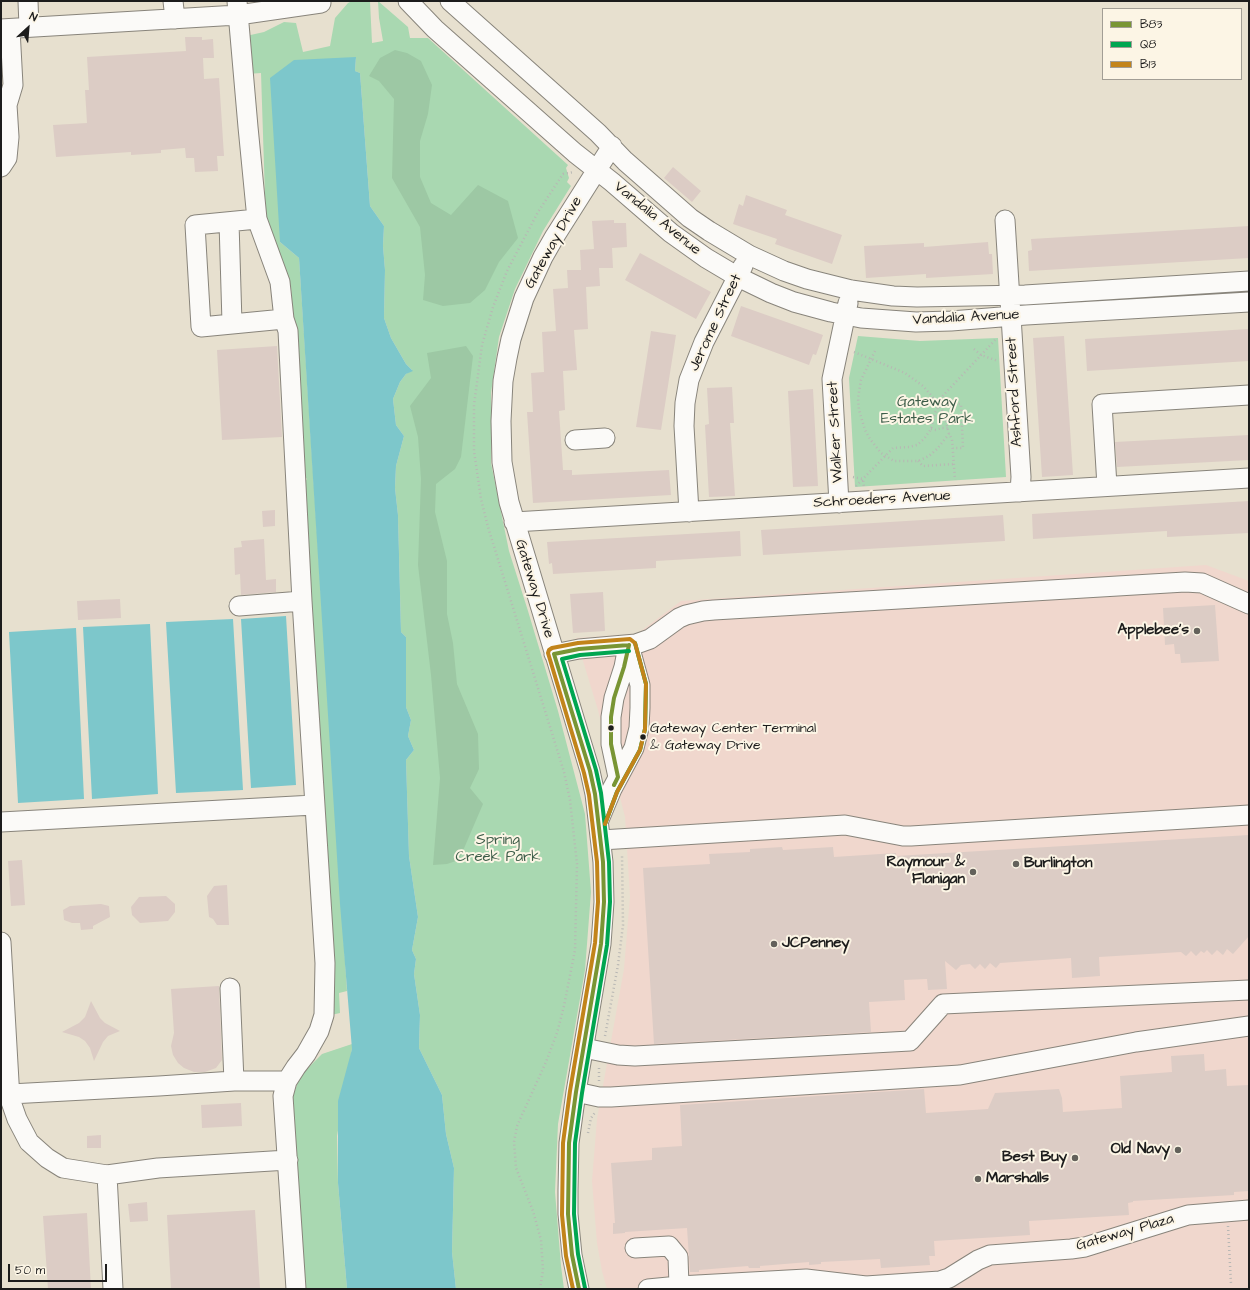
<!DOCTYPE html>
<style>
body{margin:0}
#map{position:relative;width:1250px;height:1290px;overflow:hidden;background:#e7e0cf;font-family:"Architects Daughter",sans-serif}
canvas{display:block}
.frame{position:absolute;inset:0;border:2px solid #1c1c1c;pointer-events:none}
.legend{position:absolute;left:1102px;top:8px;width:140px;height:72px;box-sizing:border-box;background:#fcf5e5;border:1px solid #a29e95;margin:0;padding:5px 7px;list-style:none;font-size:12px;color:#1c1c1c}
.legend li{display:flex;align-items:center;gap:8px;height:20px}
.legend b{width:20px;border:1px solid #a29e95}
.north{position:absolute;left:8px;top:8px;width:40px;height:40px;-webkit-text-stroke:3px #fcf5e5;paint-order:stroke;rotate:26deg;font-size:11px;font-weight:700;line-height:16px;text-align:center;color:#1c1c1c}
.north::after{content:'';display:block;margin:auto;width:14px;height:18px;background:#1c1c1c;clip-path:polygon(50% 0,100% 100%,50% 72%,0 100%)}
.scale{position:absolute;left:8px;top:1264px;width:99px;height:18px;box-sizing:border-box;border:2px solid #1c1c1c;border-top:0;padding-left:5px;font-size:12px;line-height:14px;white-space:nowrap;color:#1c1c1c;-webkit-text-stroke:3px #fcf5e5;paint-order:stroke}
</style>
<div id="map">
<canvas width="1250" height="1290"></canvas>
<div class="frame"></div>
<ul class="legend">
<li><b style="height:5px;background:#799534"></b>B83</li>
<li><b style="height:5px;background:#00a651"></b>Q8</li>
<li><b style="height:5px;background:#c2841a"></b>B13</li>
</ul>
<div class="north">N</div>
<div class="scale">50 m</div>
</div>
<script>
const c = document.querySelector('canvas').getContext('2d');
c.lineJoin = 'round';
function fill(path, color) { c.fillStyle = color; c.fill(path, 'evenodd'); }
const shape = rows => new Path2D(rows.map(r => 'M' + r).join(''));
function stroke(path, color, width, dash) { c.strokeStyle = color; c.lineWidth = width; c.lineCap = dash ? 'butt' : 'round'; c.setLineDash(dash || []); c.stroke(path); }
function drawText(font, color, halo, rows, align = 'center') {
  c.font = font + ' "Architects Daughter",sans-serif'; c.lineWidth = 4; c.setLineDash([]); c.textBaseline = 'middle'; c.strokeStyle = halo; c.fillStyle = color; for (const [text, x, y, turn = 0] of rows) {
    c.save(); c.translate(x, y); c.rotate((+turn || 0) * Math.PI / 180); c.textAlign = isNaN(turn) ? turn : align; if (halo) c.strokeText(text, 0, 0); c.fillText(text, 0, 0); c.restore();
  }
}
fill(shape([
 [1206,565,1249,581,1249,1289,607,1289,602,1271,597,1243,592,1181,597,1119,624,969,630,897,625,817,598,710,576,638,637,634,681,601]
]), '#f0d7cd');
fill(shape([
 [352,1,370,1,372,43,383,41,379,18,378,1,408,27,410,38,428,38,568,165,566,168,569,178,567,182,571,186,543,231,515,289,499,337,491,393,491,463,509,551,528,611,558,711,585,814,591,892,585,970,558,1124,555,1192,561,1266,564,1289,456,1289,452,1252,454,1168,446,1134,442,1095,419,1048,420,1015,414,974,416,959,412,950,418,917,409,856,406,760,414,750,408,736,411,720,406,707,406,637,401,632,398,515,395,488,396,466,404,436,396,425,393,399,400,382,406,374,412,370,406,364,391,338,384,318,385,270,383,246,384,226,370,206,360,73,355,71,356,57,280,242,299,258,347,991,339,993,340,1013,331,1015,330,1009,334,1007,320,750,303,483,307,479,302,474,291,287,284,266,270,240,266,227,261,73,247,74,246,36,264,32,284,22,296,23,303,52,330,46,335,18,348,3],
 [858,336,920,341,998,338,1006,477,855,487,849,378],
 [352,1044,352,1049,337,1136,338,1183,347,1289,305,1289,292,1099,300,1076,322,1054]
]), '#a9d8b1');
fill(shape([
 [395,50,407,53,421,61,432,85,428,114,420,141,420,177,431,203,451,215,478,185,508,201,518,238,499,262,485,290,470,303,443,306,423,300,425,275,420,227,392,178,394,99,379,81,369,76,380,58],
 [466,346,473,356,461,457,455,469,436,484,435,512,447,561,447,614,453,643,457,684,478,734,479,769,470,788,483,804,459,860,447,864,433,865,440,778,431,675,418,565,421,479,418,437,410,406,431,378,427,353]
]), '#9dc8a4');
fill(shape([
 [356,57,355,71,360,73,370,206,384,226,383,246,385,270,384,318,391,338,406,364,413,371,406,374,400,382,393,399,396,425,404,436,396,466,395,488,398,515,401,632,406,637,406,707,411,720,408,736,414,750,406,760,409,856,418,917,412,950,416,959,414,974,420,1015,419,1048,442,1095,446,1134,454,1168,452,1252,456,1289,347,1289,338,1183,338,1101,352,1049,340,904,299,258,280,242,270,78,294,60],
 [286,616,296,785,251,788,241,619],
 [233,619,243,790,176,793,166,622],
 [150,624,158,794,92,799,83,627],
 [76,628,84,799,18,803,9,632]
]), '#7dc7cb');
fill(shape([
 [185,37,202,37,202,40,213,39,214,58,203,58,204,79,219,78,224,156,217,156,218,171,195,172,194,158,186,158,185,148,161,150,161,153,131,155,131,152,56,157,53,125,87,123,85,90,89,90,87,57,186,51],
 [673,167,701,191,692,202,664,178],
 [746,195,787,210,785,215,842,235,832,264,775,244,777,239,733,224,739,204,743,206],
 [614,220,614,223,626,223,627,247,612,248,613,268,599,268,600,286,586,287,588,329,574,330,577,370,563,371,565,410,559,411,563,470,572,470,572,475,669,470,671,495,533,503,527,412,533,412,531,373,544,372,542,332,556,331,553,289,568,288,567,270,581,270,580,250,594,249,592,221],
 [1249,226,1249,258,1029,271,1028,251,1032,250,1031,239],
 [988,242,989,254,992,254,993,274,926,278,926,274,866,278,864,246,924,243,924,247],
 [640,253,711,292,696,319,625,280],
 [741,306,823,335,816,355,813,354,809,365,731,336],
 [1249,329,1249,361,1087,371,1085,339],
 [651,331,676,335,661,430,636,427],
 [1064,336,1073,475,1042,477,1033,338],
 [277,346,282,437,222,440,217,350],
 [732,387,734,423,730,423,735,496,709,497,705,425,709,424,707,388],
 [813,389,818,486,793,487,788,391],
 [1249,435,1249,460,1117,467,1115,442],
 [1249,501,1249,533,1167,537,1167,531,1033,539,1032,514],
 [275,510,275,526,263,527,262,511],
 [1003,515,1005,541,763,555,761,530],
 [740,531,741,556,656,561,656,568,553,574,552,563,549,564,547,542],
 [264,539,266,580,276,579,276,592,241,595,240,574,235,575,234,548,242,547,241,541],
 [603,592,605,631,573,633,570,594],
 [120,599,121,618,78,620,77,601],
 [1215,605,1219,661,1181,663,1180,654,1175,654,1174,644,1165,645,1163,608],
 [1249,835,1249,936,1233,954,1227,949,1223,955,1217,950,1212,955,1207,950,1204,953,1201,951,1196,956,1191,951,1186,956,1181,952,1099,957,1100,976,1072,978,1071,958,1000,963,996,968,990,963,985,969,980,964,975,969,970,964,961,965,956,970,945,961,947,989,928,990,927,979,904,980,905,1000,869,1002,871,1032,654,1044,643,868,710,864,709,854,750,852,750,849,782,847,783,850,833,847,834,857,896,853,896,856],
 [22,860,25,905,11,906,8,861],
 [227,885,229,925,217,925,213,919,209,917,207,896,214,886],
 [166,896,175,904,175,912,168,921,140,923,132,915,131,907,139,897],
 [101,904,109,906,110,917,93,926,93,929,81,930,80,923,72,923,64,920,63,910,70,906],
 [219,986,222,1060,216,1068,205,1072,194,1072,184,1068,178,1063,173,1055,171,1046,174,1033,171,989],
 [91,1001,100,1018,105,1023,120,1031,108,1036,103,1042,94,1061,90,1048,85,1041,79,1037,62,1032,79,1023,85,1017],
 [1204,1054,1205,1071,1226,1069,1227,1086,1249,1085,1249,1191,1234,1192,1234,1195,1133,1201,1133,1202,1128,1203,1129,1215,1029,1221,1030,1235,934,1241,935,1256,929,1256,930,1265,881,1268,880,1259,821,1262,821,1264,809,1265,809,1262,760,1266,760,1268,749,1268,748,1266,699,1270,699,1272,690,1272,687,1228,625,1232,625,1233,613,1234,613,1223,615,1223,611,1163,652,1160,652,1148,682,1146,680,1105,924,1089,926,1113,988,1109,995,1093,1059,1089,1062,1098,1063,1112,1122,1108,1120,1076,1172,1072,1171,1056],
 [241,1103,242,1126,202,1128,201,1105],
 [101,1135,101,1148,87,1148,87,1136],
 [147,1202,148,1221,130,1222,128,1204],
 [255,1210,260,1289,171,1289,167,1215],
 [87,1213,91,1289,48,1289,43,1216]
]), '#dcccc5');
const minor = shape([
 [28,1,29,27],
 [173,1,175,19],
 [237,1,248,127,257,219,280,282,284,319,288,331,302,601,325,963,324,1015,319,1031,306,1054,296,1067,287,1081,283,1096,296,1289],
 [408,1,435,29,575,153,612,182,671,233,706,258,738,277,771,293,794,302,831,312,861,318,916,322,951,321,1026,315,1249,302],
 [450,1,598,133,625,161,690,218,709,231,749,255,784,271,807,279,851,290,893,296,917,297,1025,295,1249,281],
 [1,29,238,15,321,3],
 [1,167,7,158,9,137,7,105,13,85,10,29],
 [257,219,195,225,201,327,284,319],
 [1005,220,1021,477,1020,492],
 [229,222,232,323],
 [575,440,605,438],
 [1107,486,1102,404,1249,395],
 [839,503,832,379,848,303],
 [689,512,684,426,685,403,689,380,704,342,743,266],
 [514,522,1249,478],
 [239,606,302,601],
 [554,654,579,649,636,644,650,639,679,618,686,615,703,611,714,610,1185,582,1202,583,1249,604],
 [618,777,611,744,611,717,614,698,624,667,628,646],
 [599,820,612,789,634,748,639,728,640,708,640,685,629,645],
 [1,822,314,805],
 [601,840,845,825,903,836,911,836,1249,815],
 [1,942,10,1099,17,1119,29,1142,47,1158,63,1168,107,1175,158,1168,288,1160],
 [230,988,234,1081],
 [584,1048,618,1055,635,1056,910,1041,943,1004,1249,990],
 [576,1092,599,1097,611,1097,960,1075,1136,1042,1249,1026],
 [10,1094,159,1086,234,1081,287,1081],
 [107,1175,113,1289],
 [635,1248,669,1246,678,1257,679,1286],
 [579,1289,572,1255,568,1214,568,1190,569,1143,576,1092,601,944,604,902,603,862,595,794,590,771,509,502,502,462,501,421,503,381,507,358,511,339,524,298,543,257,555,236,612,146],
 [648,1289,679,1286,806,1279,866,1286,940,1281,949,1278,978,1260,990,1255,1071,1249,1085,1247,1188,1215,1249,1210]
]);
stroke(minor, '#88847b', 21);
stroke(shape([
 [974,349,981,355,998,361],
 [875,351,861,380,858,398,859,410,865,430,870,439,881,453,894,461,918,461,929,456,937,449,949,434],
 [854,352,905,373,923,386,937,402,944,413,949,434,952,439,955,480],
 [937,402,997,338],
 [931,429,936,430,941,428,948,428],
 [918,461,923,466,954,464],
 [853,477,863,479,864,487],
 [856,486,893,448,909,447,917,445,924,439,931,429,935,413,939,405,961,404,963,448,953,448],
 [605,1036,618,965,623,925,622,855],
 [599,1081,599,1066],
 [588,1133,591,1118,596,1111],
 [1228,1226,1231,1284],
 [540,1289,543,1270,541,1240,533,1211,516,1168,514,1142,517,1126,546,1062,557,1033,564,1006,575,950,577,864,570,800,564,772,488,527,481,499,474,451,474,405,482,345,493,307,507,271,538,212,563,174,574,172]
]), '#b8b7b4', 2.5, [1, 3]);
stroke(minor, '#fbfaf8', 19);
stroke(shape([
 [614,785,618,777,611,744,611,717,614,698,624,667,629,645],
 [579,1289,572,1255,568,1214,569,1143,576,1092,601,944,604,902,603,862,595,794,590,771,554,654,579,649,629,645]
]), '#799534', 4);
stroke(shape([
 [605,824,617,792,640,750,645,729,646,684,635,643],
 [585,1288,578,1254,574,1214,575,1143,582,1093,607,945,610,902,609,862,601,793,596,770,562,659,580,655,629,651]
]), '#00a651', 4);
stroke(shape([
 [573,1289,566,1256,562,1215,563,1143,570,1091,595,943,598,902,597,862,589,795,584,773,548,653,549,650,552,648,578,643,630,639,635,643,646,684,645,729,640,750,617,792,605,824]
]), '#c2841a', 4);
for (const [x, y, r, color] of [
 [1197,631,4,"#63615b"],
 [611,728,3.5,"#1c1c1c"],
 [643,737,3.5,"#1c1c1c"],
 [1016,864,4,"#63615b"],
 [973,872,4,"#63615b"],
 [774,944,4,"#63615b"],
 [1178,1150,4,"#63615b"],
 [1075,1158,4,"#63615b"],
 [978,1179,4,"#63615b"]
]) { const dot = new Path2D(); dot.arc(x, y, r, 0, 2 * Math.PI); c.fillStyle = color; c.fill(dot); stroke(dot, '#fcf5e5', 1.5); }
drawText('14px', '#1c1c1c', '#fcf5e5', [
 ["Gateway Center Terminal",650,729],
 ["& Gateway Drive",650,746]
], 'left');
drawText('15px', '#1c1c1c', '#fcf5e5', [
 ["Vandalia Avenue",657,219,39],
 ["Gateway Drive",554,243,-61],
 ["Vandalia Avenue",966,318,-3],
 ["Jerome Street",716,323,-65],
 ["Ashford Street",1015,392,-93],
 ["Walker Street",836,432,-93],
 ["Schroeders Avenue",882,500,-3],
 ["Gateway Drive",534,589,73],
 ["Gateway Plaza",1125,1233,-16]
]);
drawText('15px', '#3c5c48', '#fcf5e5', [
 ["Gateway",927,403],
 ["Estates Park",927,420],
 ["Spring",498,841],
 ["Creek Park",498,858]
]);
drawText('bold 15px', '#1c1c1c', '#fcf5e5', [
 ["Applebee's",1189,631],
 ["Raymour &",965,863],
 ["Flanigan",965,880],
 ["Burlington",1024,864,"left"],
 ["JCPenney",782,944,"left"],
 ["Old Navy",1170,1150],
 ["Best Buy",1067,1158],
 ["Marshalls",986,1179,"left"]
], 'right');
</script>
